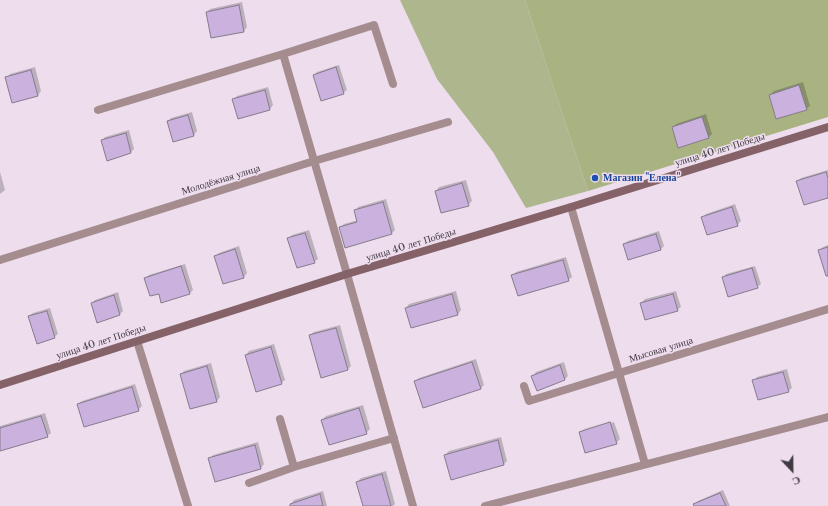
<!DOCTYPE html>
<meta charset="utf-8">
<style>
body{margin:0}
#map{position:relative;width:828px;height:506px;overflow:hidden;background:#eddded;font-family:"Libre Baskerville",serif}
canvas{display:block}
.north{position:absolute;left:772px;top:450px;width:40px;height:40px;-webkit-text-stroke:3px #eddded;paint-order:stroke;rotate:158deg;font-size:11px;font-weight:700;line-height:16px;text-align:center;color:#403940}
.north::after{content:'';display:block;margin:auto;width:14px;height:18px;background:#403940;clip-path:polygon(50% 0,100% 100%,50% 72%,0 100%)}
</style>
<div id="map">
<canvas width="828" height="506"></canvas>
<div class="north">С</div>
</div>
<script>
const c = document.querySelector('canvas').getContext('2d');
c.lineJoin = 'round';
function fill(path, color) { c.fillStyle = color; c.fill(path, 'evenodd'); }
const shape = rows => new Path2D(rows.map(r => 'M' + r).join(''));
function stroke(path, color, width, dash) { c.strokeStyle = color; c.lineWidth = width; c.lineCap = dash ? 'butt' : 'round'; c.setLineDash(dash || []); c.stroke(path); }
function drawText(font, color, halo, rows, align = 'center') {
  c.font = font + ' "Libre Baskerville",serif'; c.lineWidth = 3; c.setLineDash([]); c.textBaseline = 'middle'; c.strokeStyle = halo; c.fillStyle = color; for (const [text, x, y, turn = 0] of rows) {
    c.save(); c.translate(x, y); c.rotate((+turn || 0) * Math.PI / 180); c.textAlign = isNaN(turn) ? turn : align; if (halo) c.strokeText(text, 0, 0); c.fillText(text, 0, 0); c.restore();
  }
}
fill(shape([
 [400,0,525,0,588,191,526,208,493,152,437,79]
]), '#adb68c');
fill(shape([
 [525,0,828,0,828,117,588,191]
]), '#a9b382');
fill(shape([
 [242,2,247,27,244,31,207,12,210,9],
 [339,65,347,90,343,93,314,75,317,72],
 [35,67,41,91,38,95,6,78,10,74],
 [803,82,810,106,806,109,770,95,774,91],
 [268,87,273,105,270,109,239,117,234,99,237,96],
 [192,112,197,131,194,135,174,141,168,121,171,118],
 [706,114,712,134,708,138,673,127,676,124],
 [129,130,134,149,131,152,107,159,102,141,105,137],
 [828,170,828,197,797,182,801,178],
 [0,172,5,190,0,194],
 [466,180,472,201,468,205,436,191,439,187],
 [386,199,395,230,392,233,340,228,344,224,358,220,355,211,358,207],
 [735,204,741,221,737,225,703,217,706,214],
 [309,230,318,259,314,262,289,238,292,235],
 [659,231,664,246,660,250,624,244,628,241],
 [828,245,828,274,819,250,823,247],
 [239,246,247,273,244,277,224,283,215,256,219,253],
 [566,257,572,277,568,280,513,275,516,272],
 [185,264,193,290,189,294,159,292,145,278,149,275],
 [755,266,761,284,757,287,723,278,726,274],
 [456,291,461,310,458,314,411,327,406,308,409,304],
 [676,291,681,307,677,310,641,303,645,299],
 [118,292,123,311,120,314,98,321,92,303,95,300],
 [50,308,58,334,54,337,29,316,33,313],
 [340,325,351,366,347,370,310,335,314,332],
 [274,344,285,380,281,383,246,355,249,351],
 [476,359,484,385,481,388,415,381,419,378],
 [564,362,568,376,565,379,537,389,533,376,536,372],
 [211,363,220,397,217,401,190,408,181,374,184,371],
 [787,369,792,388,788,391,754,381,757,377],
 [135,384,142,406,138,410,78,404,82,401],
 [363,405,370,429,366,433,322,420,326,416],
 [45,413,51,433,47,436,0,450,0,426],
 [614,420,583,430,583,432,614,422,620,439,616,443,580,432,584,429],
 [501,437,507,461,504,464,451,478,445,455,449,451],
 [258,442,264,464,261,468,210,458,213,455],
 [386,471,395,504,393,506,364,506,357,482,361,478],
 [723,490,730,506,695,506,694,504,698,501],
 [323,491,327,506,292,506,291,504,294,500]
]), '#0003');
const building = shape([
 [239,5,244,32,211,38,206,12,239,5],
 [336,67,344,94,321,101,313,75,336,67],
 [31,70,38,96,12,103,5,77,31,70],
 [799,85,807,110,776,119,769,95,799,85],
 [265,90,270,110,238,119,232,99,265,90],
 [188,115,194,136,173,142,167,121,188,115],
 [702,117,709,138,678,148,672,127,702,117],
 [126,133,131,153,107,161,101,140,126,133],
 [826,172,828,178,828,198,804,205,796,181,826,172],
 [462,183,469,206,441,213,435,191,462,183],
 [383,202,392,234,345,248,339,227,357,222,354,210,383,202],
 [732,207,738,226,707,235,701,217,732,207],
 [305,233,315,263,297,268,287,238,305,233],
 [656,234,661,250,628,260,623,244,656,234],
 [828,247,828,276,826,276,818,250,828,247],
 [235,249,244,278,223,284,214,256,235,249],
 [563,260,569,281,518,296,511,275,563,260],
 [181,266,190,294,161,303,159,294,150,296,144,278,181,266],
 [752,268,758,288,728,297,722,277,752,268],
 [452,294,458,315,411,328,405,308,452,294],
 [673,294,678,311,645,320,640,303,673,294],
 [114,295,120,315,97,323,91,303,114,295],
 [47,311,55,338,37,344,28,316,47,311],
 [336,328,348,370,321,378,309,335,336,328],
 [271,347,282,384,256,392,245,355,271,347],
 [472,362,481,389,423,408,414,381,472,362],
 [560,365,565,380,537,391,531,376,560,365],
 [207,366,217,402,190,409,180,374,207,366],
 [783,372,789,392,758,400,752,380,783,372],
 [132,387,139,411,84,427,77,404,132,387],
 [359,408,367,434,329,445,321,420,359,408],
 [41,416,48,437,0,451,0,428,41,416],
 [610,422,617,444,585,453,579,432,610,422],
 [498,440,504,465,451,480,444,455,498,440],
 [255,445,261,469,215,482,208,458,255,445],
 [382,474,391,506,363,506,356,482,382,474],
 [720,493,726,506,694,506,693,504,720,493],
 [320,494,323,506,290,506,290,504,320,494]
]);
fill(building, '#cbb1de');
stroke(building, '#847b8c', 1);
stroke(shape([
 [283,54,374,25,393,84],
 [98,110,283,54,347,274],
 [0,260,314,161,448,122],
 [524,386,529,401,619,373],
 [280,419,294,467],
 [249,483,294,467,394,438]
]), '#a48c8f', 8);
stroke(shape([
 [571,207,619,373,828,309],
 [347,274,413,506],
 [137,341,188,506],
 [619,373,645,464],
 [485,506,828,417]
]), '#a48c8f', 8);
stroke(shape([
 [0,385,347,274,571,207,828,127]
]), '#856268', 8);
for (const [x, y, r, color] of [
 [595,178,4,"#1a4fb4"]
]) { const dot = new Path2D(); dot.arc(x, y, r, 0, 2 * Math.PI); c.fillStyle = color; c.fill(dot); stroke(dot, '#eddded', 1.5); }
drawText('10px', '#403940', '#eddded', [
 ["улица 40 лет Победы",720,150,-17],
 ["Молодёжная улица",221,180,-17],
 ["улица 40 лет Победы",411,245,-17],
 ["улица 40 лет Победы",101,342,-18],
 ["Мысовая улица",661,350,-17]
]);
drawText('bold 10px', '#164399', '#eddded', [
 ["Магазин \"Елена\"",603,178]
], 'left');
</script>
